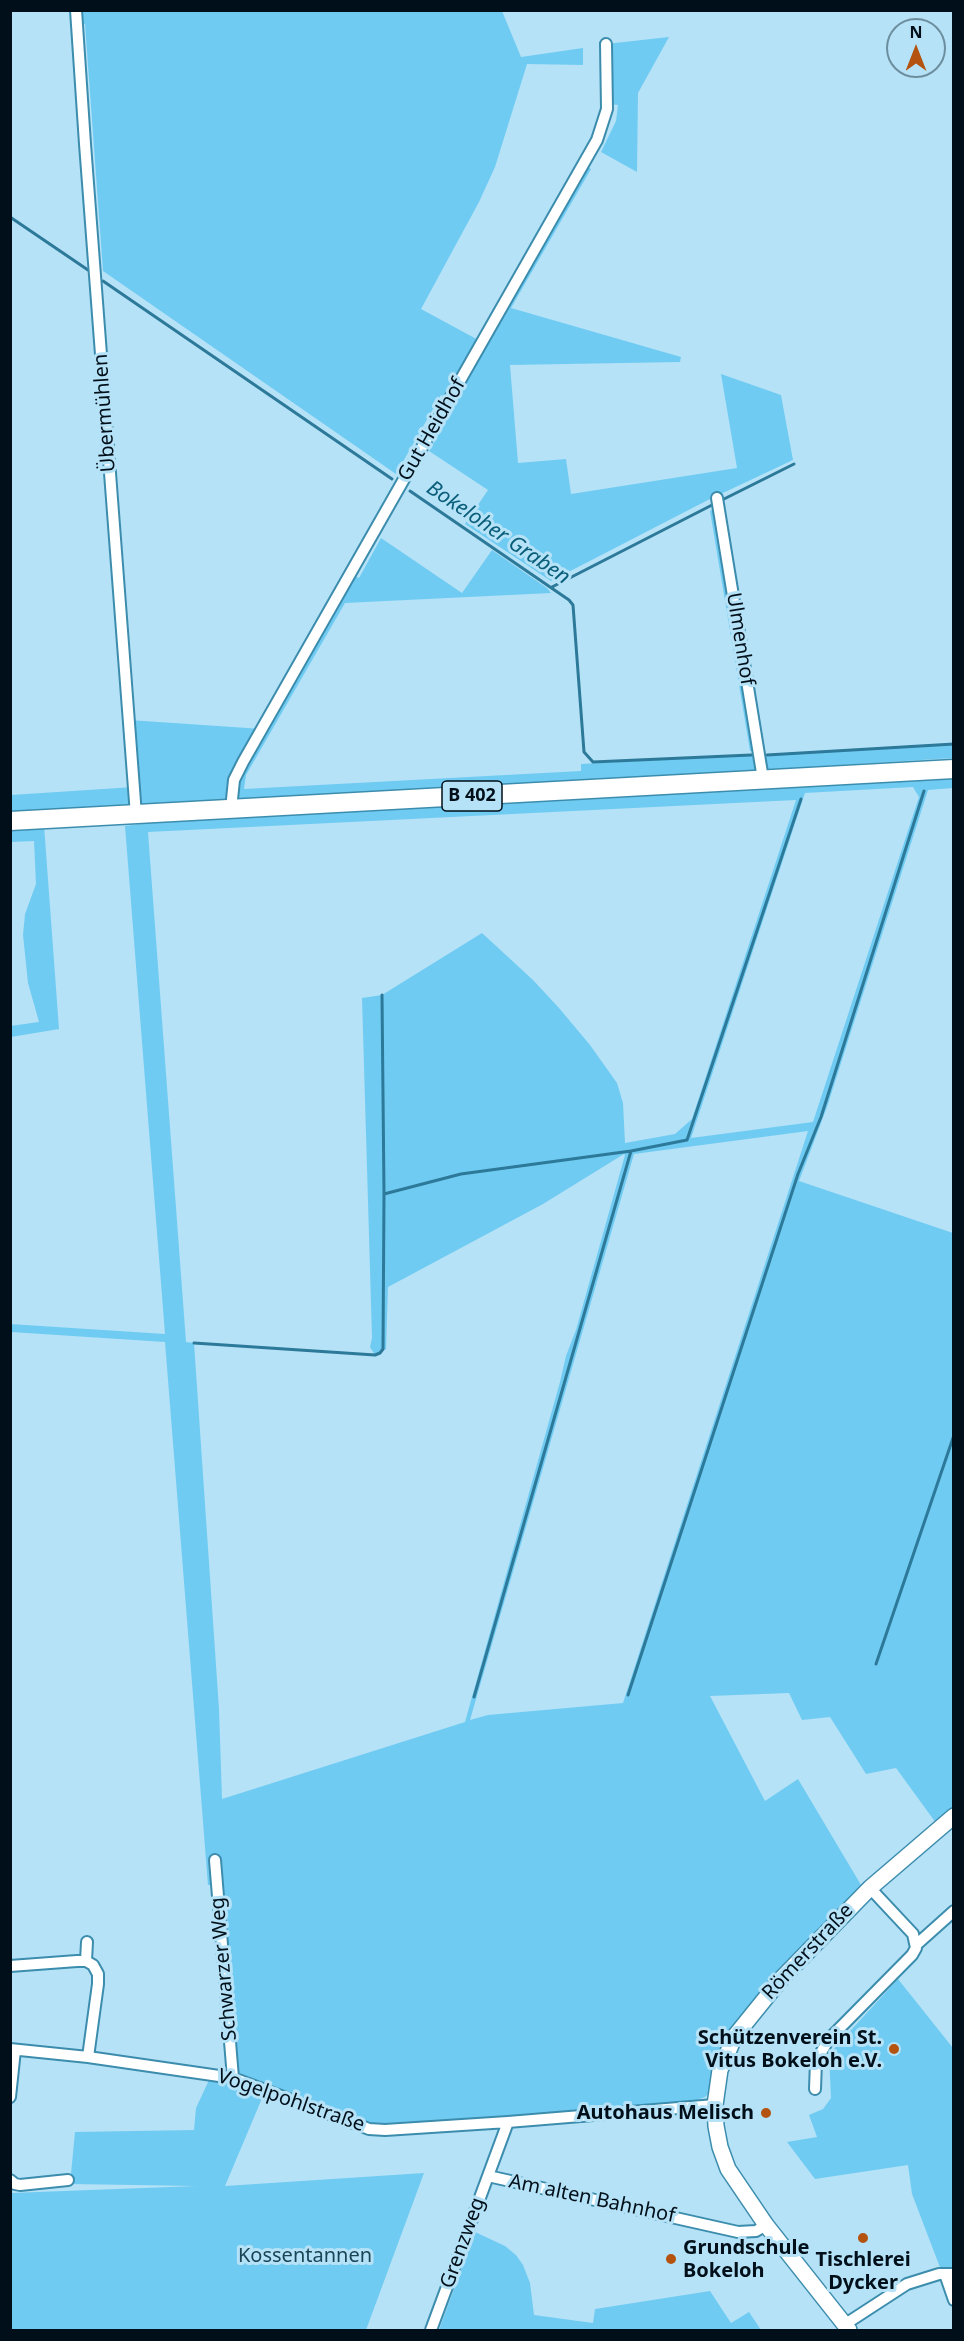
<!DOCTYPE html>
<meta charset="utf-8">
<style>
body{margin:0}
#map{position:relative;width:964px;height:2341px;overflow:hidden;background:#b5e2f7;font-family:"Noto Sans",sans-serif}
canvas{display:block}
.frame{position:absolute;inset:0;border:12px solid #000f19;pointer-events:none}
.north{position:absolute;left:886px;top:18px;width:60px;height:60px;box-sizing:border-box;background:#b5e2f7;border:2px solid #6d8e9e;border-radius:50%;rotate:0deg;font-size:16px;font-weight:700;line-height:24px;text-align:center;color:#000f19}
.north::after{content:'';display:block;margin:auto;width:21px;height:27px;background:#b3530f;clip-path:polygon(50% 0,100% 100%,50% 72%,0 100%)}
</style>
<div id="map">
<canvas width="964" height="2341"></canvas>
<div class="frame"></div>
<div class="north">N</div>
</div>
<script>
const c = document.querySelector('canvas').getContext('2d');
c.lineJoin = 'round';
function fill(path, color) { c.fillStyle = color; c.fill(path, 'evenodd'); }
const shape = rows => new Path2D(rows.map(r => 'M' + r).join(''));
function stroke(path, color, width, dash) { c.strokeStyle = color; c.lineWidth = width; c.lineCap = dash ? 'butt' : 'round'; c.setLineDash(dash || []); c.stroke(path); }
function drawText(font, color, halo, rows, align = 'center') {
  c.font = font + ' "Noto Sans",sans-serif'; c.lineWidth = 6; c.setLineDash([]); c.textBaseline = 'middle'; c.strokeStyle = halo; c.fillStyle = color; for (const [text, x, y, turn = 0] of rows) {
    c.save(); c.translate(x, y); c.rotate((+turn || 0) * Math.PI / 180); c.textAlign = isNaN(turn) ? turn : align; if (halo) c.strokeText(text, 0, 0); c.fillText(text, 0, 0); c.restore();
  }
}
fill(shape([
 [76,11,502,11,521,57,583,48,583,65,527,64,495,167,479,202,421,309,482,342,583,164,591,169,511,308,681,357,680,362,510,365,518,463,566,459,571,494,737,468,721,374,781,395,793,460,708,500,551,581,465,524,488,490,429,451,456,403,441,395,396,474,103,271,85,24,77,24],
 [669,37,638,93,637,172,601,152,616,121,618,105,608,104,606,44],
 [724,503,765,750,750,751,710,511],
 [381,538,462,593,492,550,547,588,551,593,345,603,246,775,244,789,581,771,581,764,953,744,953,758,761,770,11,811,11,795,134,787,129,720,262,729,350,574,359,578],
 [953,779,953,788,928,790,827,1107,799,1181,953,1233,953,1809,936,1823,896,1768,866,1774,830,1717,802,1720,789,1693,710,1696,765,1801,798,1779,864,1890,777,1976,710,2092,705,2097,697,2100,510,2117,385,2126,361,2122,240,2074,232,2063,217,1885,208,1885,165,1342,11,1332,10,1324,165,1334,125,826,147,823],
 [913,787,919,797,813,1122,691,1138,805,793],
 [796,800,692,1119,675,1134,625,1143,623,1103,617,1083,590,1045,559,1008,533,980,482,933,382,995,362,998,372,1338,370,1347,375,1355,386,1349,388,1287,543,1204,624,1154,625,1155,576,1330,566,1356,560,1382,465,1722,222,1799,219,1709,194,1343,186,1342,148,832],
 [808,1131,623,1703,488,1715,470,1720,634,1154],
 [44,825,59,1029,11,1037,10,1026,39,1022,28,983,23,935,25,914,36,884,34,841,11,842,11,827],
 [898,1979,953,2048,953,2270,941,2270,912,2194,908,2165,815,2179,787,2142,817,2137,809,2115,823,2109,831,2098,829,2054],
 [210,2078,263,2096,225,2186,424,2173,366,2330,11,2330,11,2193,196,2186,70,2184,75,2132,194,2130,196,2108],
 [475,2232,505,2246,516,2255,523,2265,530,2283,534,2315,593,2323,595,2309,710,2291,731,2323,749,2312,761,2330,439,2330]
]), '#70cbf2');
stroke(shape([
 [10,217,88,270],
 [103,281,392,479],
 [410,491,569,600,573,605,584,752,593,762,751,755],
 [722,500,794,464],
 [552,587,714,504],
 [767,755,954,744],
 [384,1194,461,1174,631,1151,687,1140,801,799],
 [194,1343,375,1355,380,1353,383,1349,384,1194,382,995],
 [876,1664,954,1435],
 [628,1695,798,1174,821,1117,924,791],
 [474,1697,631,1151]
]), '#2c7999', 3);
const street = shape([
 [76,10,85,144,136,815],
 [717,498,763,779],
 [231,809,234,780,243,762,597,140,607,109,606,44],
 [215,1860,233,2078],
 [916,1945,954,1911],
 [86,1961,87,1942],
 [10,1966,77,1961,86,1961,93,1965,98,1974,98,1984,88,2057],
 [10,2049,88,2057,233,2078,369,2129,385,2130,508,2122,715,2105],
 [815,2089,816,2061,829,2039,912,1955,916,1948,913,1934,870,1888],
 [10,2097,15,2050],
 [488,2176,738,2232,756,2231,766,2225],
 [10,2180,15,2184,20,2185,68,2180],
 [945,2274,954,2300],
 [844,2325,907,2284,939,2274,954,2274],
 [431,2330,508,2122]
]);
const secondary = shape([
 [849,2330,766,2225,728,2169,720,2147,716,2126,715,2105,720,2070,735,2036,781,1979,870,1888,954,1816]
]);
const primary = shape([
 [10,821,954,769]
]);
stroke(street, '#3c8dad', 14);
stroke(secondary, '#3c8dad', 18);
stroke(primary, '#3c8dad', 21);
stroke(street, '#fff', 10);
stroke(secondary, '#fff', 15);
stroke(primary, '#fff', 18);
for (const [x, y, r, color] of [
 [894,2049,6,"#b3530f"],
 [766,2113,6,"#b3530f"],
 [863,2238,6,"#b3530f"],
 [671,2259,6,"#b3530f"]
]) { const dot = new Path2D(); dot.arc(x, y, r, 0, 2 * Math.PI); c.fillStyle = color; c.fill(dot); stroke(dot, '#b5e2f7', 2); }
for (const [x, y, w] of [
 [472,796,60]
]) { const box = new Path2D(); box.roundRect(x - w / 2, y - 15, w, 30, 4.5); c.fillStyle = '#b5e2f7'; c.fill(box); stroke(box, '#000f19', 1.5); }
drawText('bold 18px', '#000f19', null, [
 ["B 402",472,796]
]);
drawText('20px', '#000f19', '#b5e2f7', [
 ["Übermühlen",105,413,-94],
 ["Gut Heidhof",432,430,-60],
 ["Ulmenhof",740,639,81],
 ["Römerstraße",808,1952,-47],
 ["Schwarzer Weg",224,1969,-95],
 ["Vogelpohlstraße",291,2101,19],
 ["Am alten Bahnhof",592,2199,12],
 ["Grenzweg",463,2243,-70]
]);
drawText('bold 20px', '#000f19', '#b5e2f7', [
 ["Schützenverein St.",882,2038],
 ["Vitus Bokeloh e.V.",882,2061],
 ["Autohaus Melisch",754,2113],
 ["Grundschule",683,2248,"left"],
 ["Bokeloh",683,2271,"left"],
 ["Tischlerei",863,2260,"center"],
 ["Dycker",863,2283,"center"]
], 'right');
drawText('20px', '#194556', '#b5e2f7', [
 ["Kossentannen",305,2256]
]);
drawText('italic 21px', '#0a5e7a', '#b5e2f7', [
 ["Bokeloher Graben",498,533,34]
]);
</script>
